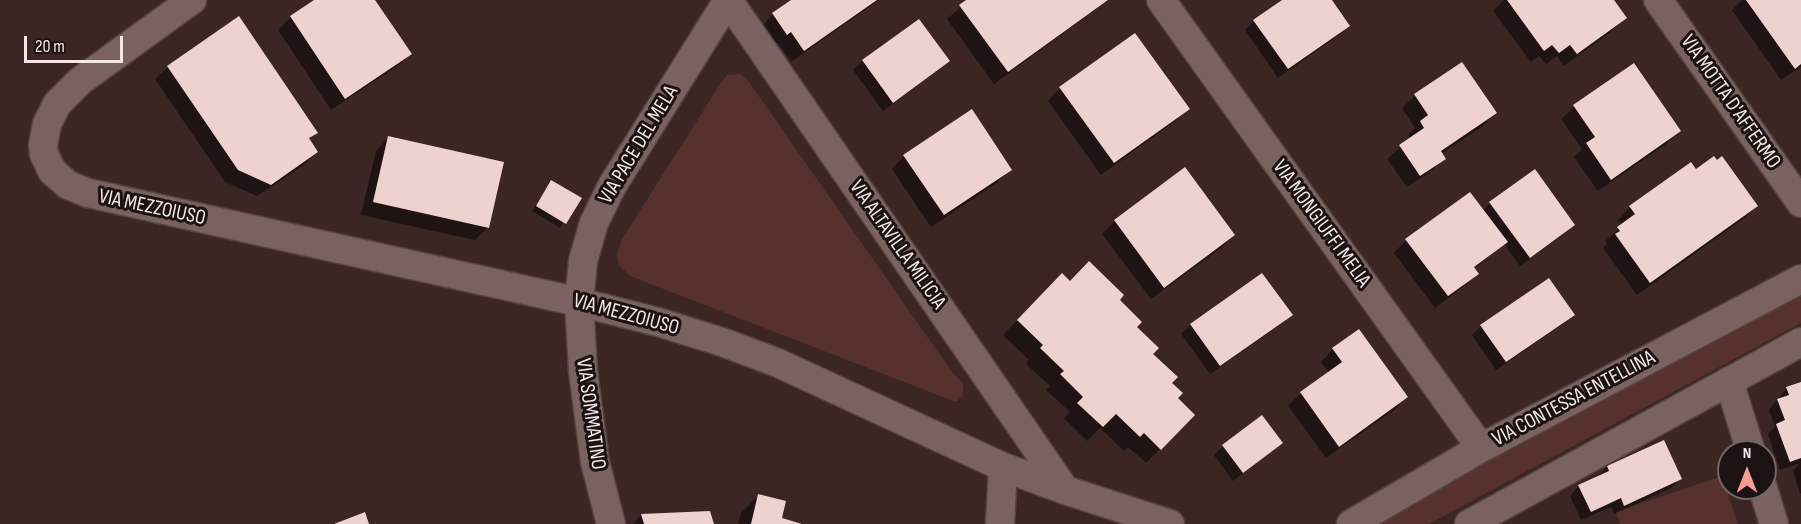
<!DOCTYPE html>
<style>
body{margin:0}
#map{position:relative;width:1801px;height:524px;overflow:hidden;background:#3b2624;font-family:"Sofia Sans Condensed",sans-serif}
canvas{display:block}
.north{position:absolute;left:1717px;top:440px;width:60px;height:60px;box-sizing:border-box;background:#1b1211;border:2px solid #736766;border-radius:50%;rotate:0deg;font-size:16px;font-weight:700;line-height:24px;text-align:center;color:#f6e7e6}
.north::after{content:'';display:block;margin:auto;width:21px;height:27px;background:#f59c94;clip-path:polygon(50% 0,100% 100%,50% 72%,0 100%)}
.scale{position:absolute;left:24px;top:36px;width:99px;height:27px;box-sizing:border-box;border:3px solid #f6e7e6;border-top:0;padding-left:8px;font-size:18px;line-height:21px;white-space:nowrap;color:#f6e7e6;-webkit-text-stroke:4px #1b1211;paint-order:stroke}
</style>
<div id="map">
<canvas width="1801" height="524"></canvas>
<div class="north">N</div>
<div class="scale">20 m</div>
</div>
<script>
const c = document.querySelector('canvas').getContext('2d');
c.lineJoin = 'round';
function fill(path, color) { c.fillStyle = color; c.fill(path, 'evenodd'); }
const shape = rows => new Path2D(rows.map(r => 'M' + r).join(''));
function stroke(path, color, width, dash) { c.strokeStyle = color; c.lineWidth = width; c.lineCap = dash ? 'butt' : 'round'; c.setLineDash(dash || []); c.stroke(path); }
function drawText(font, color, halo, rows, align = 'center') {
  c.font = font + ' "Sofia Sans Condensed",sans-serif'; c.lineWidth = 6; c.setLineDash([]); c.textBaseline = 'middle'; c.strokeStyle = halo; c.fillStyle = color; for (const [text, x, y, turn = 0] of rows) {
    c.save(); c.translate(x, y); c.rotate((+turn || 0) * Math.PI / 180); c.textAlign = isNaN(turn) ? turn : align; if (halo) c.strokeText(text, 0, 0); c.fillText(text, 0, 0); c.restore();
  }
}
fill(shape([
 [741,74,749,82,952,372,963,384,963,395,956,402,630,276,619,265,617,253,622,239,719,86,727,75],
 [1801,291,1801,323,1429,524,1367,524],
 [1722,476,1738,524,1620,524,1616,512]
]), '#56312e');
fill(shape([
 [317,0,373,0,410,54,397,66,331,110,278,30,290,18],
 [793,0,879,0,791,62,778,43,774,46,761,27,773,14],
 [969,0,1109,0,994,84,947,19],
 [1285,0,1330,0,1348,26,1339,35,1278,78,1245,30,1254,21],
 [1504,0,1612,0,1625,18,1612,31,1564,66,1557,56,1546,64,1539,56,1531,62,1493,11],
 [1742,0,1801,0,1801,67,1781,80,1732,10],
 [918,21,948,61,938,70,883,111,853,70,863,61],
 [1461,64,1495,113,1483,126,1441,154,1444,158,1431,171,1407,187,1387,159,1410,139,1408,135,1415,128,1402,108,1415,96],
 [1633,65,1679,131,1666,144,1598,191,1574,157,1582,149,1561,119,1574,107],
 [168,67,316,132,308,140,317,152,304,165,257,196,225,182,155,79],
 [1060,88,1188,109,1175,121,1101,175,1048,101],
 [388,138,488,227,475,240,361,215,376,151],
 [904,156,1010,169,998,182,931,227,892,169],
 [1696,171,1756,206,1743,219,1637,295,1603,248,1607,244,1605,241,1622,226,1618,220,1630,207],
 [552,182,579,198,560,228,532,211],
 [1490,203,1573,225,1564,234,1520,266,1504,244,1474,269,1477,274,1464,286,1435,308,1394,253,1406,240,1483,211],
 [1115,221,1234,235,1221,248,1151,299,1102,234],
 [1262,275,1291,314,1281,324,1210,374,1181,334,1191,325],
 [1070,283,1118,300,1170,383,1175,398,1160,449,1146,463,1128,447,1124,451,1100,428,1087,441,1064,418,1070,412,1046,390,1050,386,1026,364,1029,360,1003,335,1047,290],
 [1573,315,1563,324,1496,370,1472,335,1481,326],
 [1333,349,1406,397,1394,410,1326,458,1288,406,1301,393,1329,373,1321,362],
 [1801,383,1801,493,1800,494,1793,471,1800,463,1780,470,1768,434,1775,427,1769,410,1787,388],
 [1281,443,1233,481,1214,455,1223,446],
 [1607,467,1680,479,1671,488,1614,514,1611,507,1581,520,1570,496,1579,486,1598,476],
 [758,496,780,519,800,524,738,524,741,513],
 [709,513,712,524,633,524,641,515]
]), '#0007');
fill(shape([
 [314,0,375,0,412,54,345,99,290,16],
 [791,0,877,0,804,51,791,32,787,35,772,13],
 [966,0,1108,0,1008,72,959,5],
 [1282,0,1332,0,1350,26,1288,69,1253,20],
 [1507,0,1614,0,1627,18,1577,54,1570,45,1559,53,1552,45,1544,51],
 [1746,0,1801,0,1801,64,1795,69],
 [239,16,318,133,309,138,318,152,271,185,238,170,167,66],
 [919,19,950,61,893,103,862,60],
 [1135,33,1190,109,1114,163,1059,87],
 [1462,62,1497,113,1441,151,1446,159,1420,176,1399,145,1424,128,1420,121,1428,115,1414,94],
 [1634,63,1681,131,1611,180,1586,143,1595,137,1573,105],
 [972,109,1012,170,944,215,903,155],
 [388,136,504,162,489,228,373,202],
 [1714,156,1717,160,1722,156,1758,206,1650,283,1615,234,1620,231,1617,227,1635,214,1629,206,1691,162,1696,169],
 [1185,167,1235,235,1164,288,1114,220],
 [1535,169,1575,225,1530,258,1489,202],
 [551,180,582,198,566,224,536,206],
 [1470,192,1508,242,1474,267,1479,274,1448,296,1405,239],
 [1089,261,1124,295,1120,300,1142,322,1137,327,1159,348,1153,354,1178,377,1172,383,1183,393,1178,398,1195,415,1161,450,1144,433,1140,437,1116,414,1103,427,1077,403,1083,397,1060,374,1064,371,1040,348,1043,345,1017,320,1062,273,1070,281],
 [1262,273,1293,315,1220,366,1190,324],
 [1549,278,1575,315,1506,362,1480,325],
 [1359,329,1408,397,1339,447,1300,392,1342,362,1332,348],
 [1801,382,1801,458,1790,462,1776,424,1785,420,1777,399,1789,395,1786,387],
 [1262,415,1283,443,1243,473,1222,445],
 [1664,440,1682,479,1624,506,1621,498,1591,512,1578,485,1609,471,1607,466],
 [758,494,786,501,782,518,802,524,751,524],
 [710,511,714,524,644,524,641,514],
 [365,512,369,524,334,524]
]), '#eed2cf');
const minor = shape([
 [192,0,80,81,57,104,47,124,43,145,44,154,52,171,68,185,88,193,579,302,658,322,725,343,778,363,1003,467,1065,490,1170,524],
 [728,0,1065,490],
 [1161,0,1481,448],
 [1658,0,1801,203],
 [1729,381,1751,452],
 [1763,488,1774,524],
 [611,524,595,462,583,371,579,302,583,261,594,223,612,186,728,0],
 [1000,524,1003,467],
 [1351,524,1481,448,1801,279],
 [1469,524,1801,342]
]);
stroke(minor, '#544341', 31);
stroke(minor, '#7a6260', 28);
drawText('21px', '#f6e7e6', '#1b1211', [
 ["VIA MOTTA D'AFFERMO",1730,102,55],
 ["VIA PACE DEL MELA",639,145,-59],
 ["VIA MEZZOIUSO",152,208,12],
 ["VIA MONGIUFFI MELIA",1321,224,54],
 ["VIA ALTAVILLA MILICIA",897,245,55],
 ["VIA MEZZOIUSO",626,315,15],
 ["VIA CONTESSA ENTELLINA",1574,399,-28],
 ["VIA SOMMATINO",590,414,82]
]);
</script>
